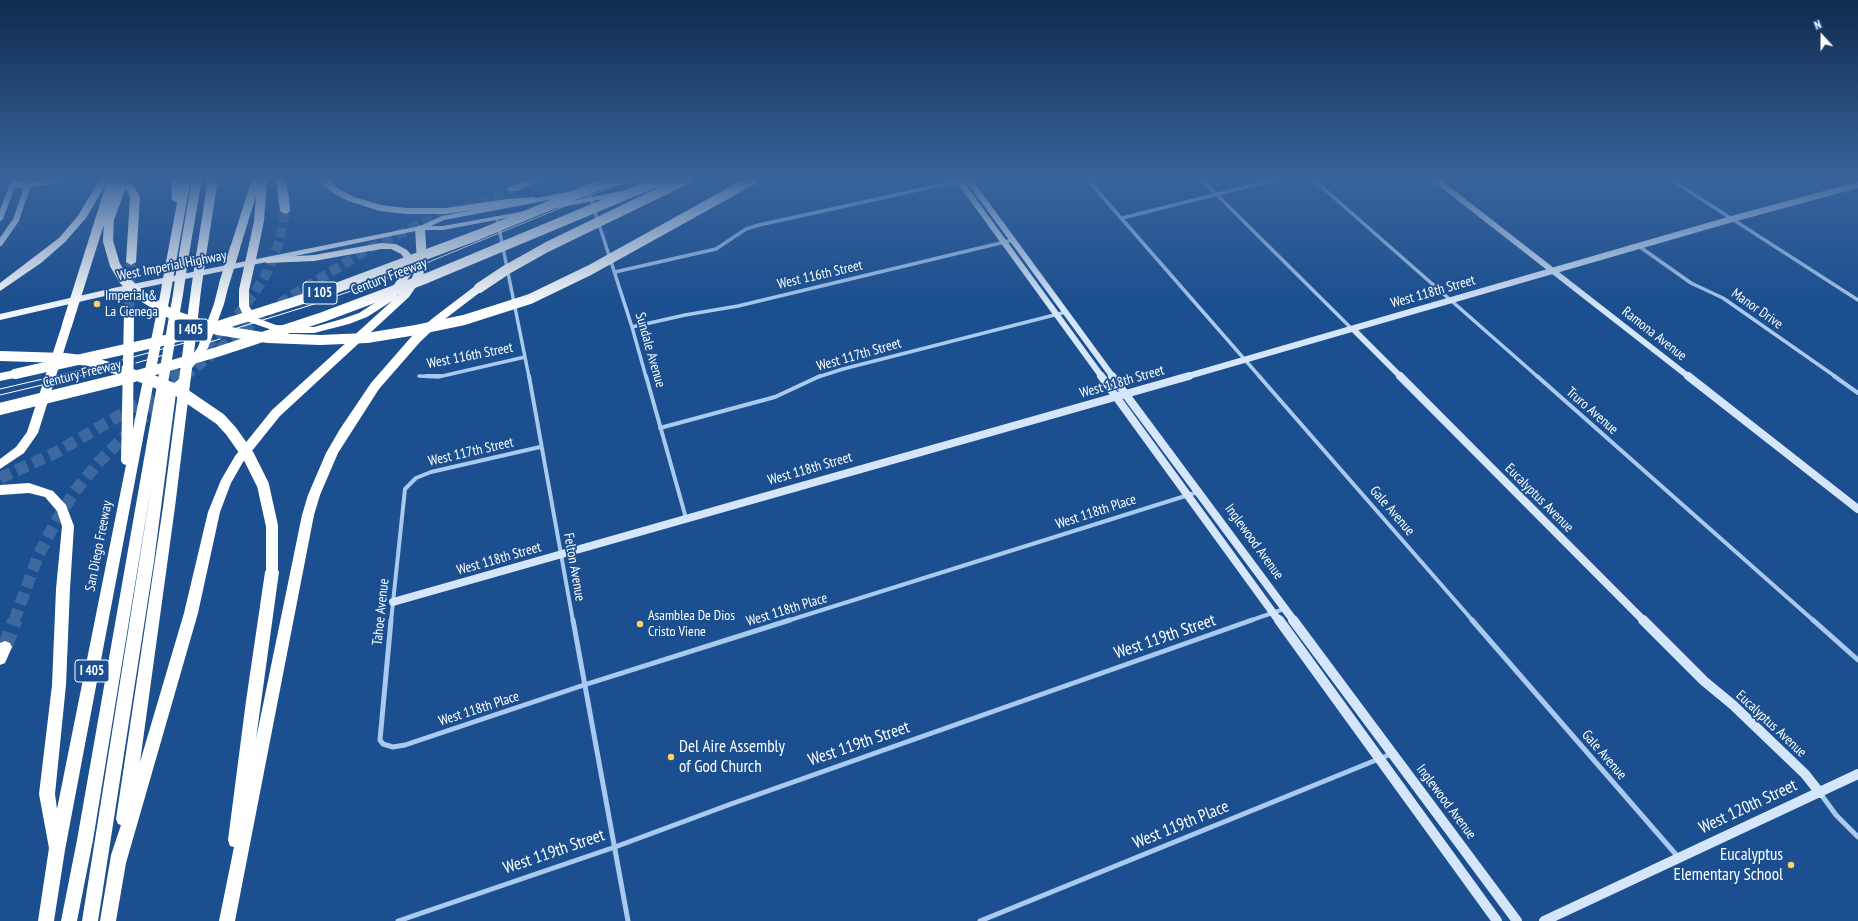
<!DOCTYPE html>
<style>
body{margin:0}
#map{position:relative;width:1858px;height:921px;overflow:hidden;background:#1b4f8f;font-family:"PT Sans Narrow",sans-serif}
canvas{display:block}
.north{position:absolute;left:1802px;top:16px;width:40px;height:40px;-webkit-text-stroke:3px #1b4f8f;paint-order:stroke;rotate:339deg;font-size:11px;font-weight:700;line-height:16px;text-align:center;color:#fff}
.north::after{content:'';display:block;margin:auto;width:14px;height:18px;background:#fff;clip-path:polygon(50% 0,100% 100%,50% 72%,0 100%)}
</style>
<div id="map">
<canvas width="1858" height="921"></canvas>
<div class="north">N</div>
</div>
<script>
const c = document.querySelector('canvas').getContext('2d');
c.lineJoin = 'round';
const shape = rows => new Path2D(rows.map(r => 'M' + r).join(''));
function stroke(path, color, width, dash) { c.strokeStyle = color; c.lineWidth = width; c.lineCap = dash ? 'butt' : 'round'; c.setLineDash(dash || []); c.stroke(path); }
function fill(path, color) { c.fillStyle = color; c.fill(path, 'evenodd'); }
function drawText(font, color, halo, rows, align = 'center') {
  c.font = font + ' "PT Sans Narrow",sans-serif'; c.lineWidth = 3.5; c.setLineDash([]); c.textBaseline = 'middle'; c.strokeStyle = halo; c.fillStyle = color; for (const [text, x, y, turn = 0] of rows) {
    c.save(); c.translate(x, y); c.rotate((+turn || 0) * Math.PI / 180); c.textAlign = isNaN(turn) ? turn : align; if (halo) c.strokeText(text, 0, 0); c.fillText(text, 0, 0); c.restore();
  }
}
stroke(shape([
 [129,312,131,262],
 [172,377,201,353,239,313,254,294,268,271,280,240,285,211],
 [185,377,217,350,283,301,365,251,413,227,512,189]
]), '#3d69a0', 10, [10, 5]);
stroke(shape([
 [180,382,186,376],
 [0,478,55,453,122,414,152,394,173,376],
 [14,621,38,556,56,521,75,491,98,463,164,397]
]), '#3d69a0', 12, [12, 6]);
stroke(shape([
 [5,647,15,620]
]), '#3d69a0', 15, [15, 8]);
stroke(shape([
 [1087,179,1260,377],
 [1201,179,1352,329],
 [1313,179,1538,377],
 [1670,179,1858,300],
 [588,190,632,327,646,377],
 [497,218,529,377],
 [1122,218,1278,179],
 [1640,247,1691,283,1723,298,1836,377],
 [615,272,716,249,746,229,759,225,968,179],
 [632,327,685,315,738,306,1013,240],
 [419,376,438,377,525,357],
 [818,377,843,369,1066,312]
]), '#a9c9ee', 3.5);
stroke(shape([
 [426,376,441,376],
 [529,376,573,621],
 [646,376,686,518],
 [1259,376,1473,621],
 [1537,376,1814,621],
 [1834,376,1858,393],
 [660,428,775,397,820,376],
 [391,621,405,489,416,478,431,472,540,447],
 [787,621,1198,492],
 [1249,621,1284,609]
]), '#a9c9ee', 4);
stroke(shape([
 [391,620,380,740,383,744,393,747,405,745,584,685,790,620],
 [573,620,628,921],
 [1472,620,1679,858],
 [1813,620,1858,660],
 [1820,793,1836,815,1858,837],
 [398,921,615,847,731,804,1252,620],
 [980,921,1391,754]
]), '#a9c9ee', 5);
stroke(shape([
 [958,179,1102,377],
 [968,179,1113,377],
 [1435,179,1689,377],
 [0,218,15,179],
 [0,243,16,220,30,179],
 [1353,329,1401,377],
 [1185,377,1732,219,1858,185]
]), '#d6e6fa', 6);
stroke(shape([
 [1101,376,1279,621],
 [1112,376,1294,621],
 [1400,376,1644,621],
 [1688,376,1858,509],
 [393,602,1189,376]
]), '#d6e6fa', 8);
stroke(shape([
 [1279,620,1497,921],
 [1293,620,1517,921],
 [1643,620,1704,681,1733,705,1805,774,1820,793],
 [1544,921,1858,774]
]), '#d6e6fa', 10);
fill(shape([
 [632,179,646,179,642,181,601,189,597,187,601,185,632,179],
 [578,190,581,190,581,194,444,220,431,226,443,226,531,210,531,214,528,214,443,230,420,230,118,293,0,320,0,314,118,287,420,226,442,216,578,190],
 [626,190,629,190,629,194,552,209,548,207,552,205,626,190]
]), '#f0f6ff');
fill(shape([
 [48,179,67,179,62,182,28,188,13,188,8,185,13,182,28,182,48,179],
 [100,179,109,179,86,218,65,242,41,263,0,291,0,283,59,238,77,217,100,179],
 [112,179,122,179,133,185,140,197,136,262,131,265,126,262,130,197,126,189,112,179],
 [171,179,180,179,181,183,182,179,191,179,176,262,171,265,166,262,177,203,172,200,171,179],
 [192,179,202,179,188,260,183,263,178,260,192,179],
 [208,179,218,179,206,256,201,259,196,256,208,179],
 [252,179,267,179,264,221,259,245,254,248,249,245,254,221,256,196,240,248,235,251,232,250,230,248,252,179],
 [276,179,285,179,289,196,290,211,288,213,285,214,280,211,276,179],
 [317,179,327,179,339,189,354,197,381,205,406,208,446,208,507,199,534,197,539,200,534,203,507,205,446,214,406,214,380,211,348,201,333,193,317,179],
 [533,179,546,179,515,191,509,191,507,189,509,187,533,179],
 [420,225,425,228,427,262,422,278,409,297,280,416,243,462,231,483,220,512,198,613,126,863,116,921,100,921,111,855,121,825,118,824,116,819,163,507,178,392,176,393,154,561,98,921,82,921,152,481,93,840,77,921,61,921,77,840,173,294,178,291,183,294,167,389,179,379,191,290,196,287,201,290,194,353,198,347,214,304,219,284,224,281,229,284,224,304,208,348,192,368,175,507,140,762,184,613,208,512,221,480,235,456,272,410,392,301,367,317,349,324,314,333,291,333,275,331,249,322,243,315,239,306,239,290,244,287,249,290,249,306,257,318,276,325,314,327,342,319,359,313,387,295,402,273,404,258,401,254,391,249,381,249,314,261,267,263,262,260,264,258,314,255,381,243,396,244,407,250,414,258,412,273,396,297,412,278,417,262,415,228,420,225],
 [479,285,483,286,484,288,483,290,441,322,420,342,379,389,338,453,320,495,314,515,235,921,219,921,234,847,230,846,228,840,246,701,265,572,267,568,272,567,277,568,279,572,256,739,302,515,308,495,326,453,340,429,371,383,412,336,433,318,475,286,479,285],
 [165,293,170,296,65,850,54,921,38,921,49,848,39,794,52,685,56,589,62,526,57,511,45,497,29,493,0,495,0,485,29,483,53,491,66,505,74,526,70,589,66,685,55,794,57,809,126,465,123,464,121,461,124,312,129,309,134,312,133,429,160,296,165,293],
 [67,322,72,325,38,433,24,453,0,469,0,459,16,447,27,432,62,325,67,322],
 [15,370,21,374,19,377,0,381,0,373,15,370],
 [5,641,10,643,12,647,5,663,0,665,0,643,5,641]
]), '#fff');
stroke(shape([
 [237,328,311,305,402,273,631,179],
 [203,344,220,339],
 [122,360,210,336],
 [136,363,171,353],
 [0,389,90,368],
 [0,395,105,370]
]), '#fff', 1);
stroke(shape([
 [124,179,109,219,108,241,115,265,124,280,140,295,173,315,218,330,268,338,320,340,367,338,416,330,464,320,530,299,590,270,754,179],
 [224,284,235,248],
 [479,288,506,270,547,247,687,179],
 [196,290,201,256],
 [244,290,254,245],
 [178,294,183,260],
 [165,296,171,262],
 [67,325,113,179],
 [0,356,65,358,89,361,142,377],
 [15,374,166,340,218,326,331,290,478,235,614,179],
 [131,377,217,352,323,317,427,278,664,179]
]), '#fff', 10);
stroke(shape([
 [140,376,179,391,220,419,231,431,248,455,263,485,272,526,272,572],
 [0,409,134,376]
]), '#fff', 12);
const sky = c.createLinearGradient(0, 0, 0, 308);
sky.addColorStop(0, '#0f2b4f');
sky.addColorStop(0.58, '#39639b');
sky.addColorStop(1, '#39639b00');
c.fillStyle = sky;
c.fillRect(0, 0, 1858, 308);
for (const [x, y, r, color] of [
 [97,304,4,"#ffd166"],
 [640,624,4,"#ffd166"],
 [671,757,4,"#ffd166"],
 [1791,865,4,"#ffd166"]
]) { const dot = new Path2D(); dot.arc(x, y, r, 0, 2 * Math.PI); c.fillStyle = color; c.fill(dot); stroke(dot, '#1b4f8f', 1.5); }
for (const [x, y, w] of [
 [320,293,34],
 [191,330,34],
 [92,671,34]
]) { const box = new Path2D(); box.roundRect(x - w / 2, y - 11, w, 22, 3); c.fillStyle = '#1b4f8f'; c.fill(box); stroke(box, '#fff', 1); }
drawText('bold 13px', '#fff', null, [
 ["I 105",320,293],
 ["I 405",191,330],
 ["I 405",92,671]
]);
drawText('14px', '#fff', '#1b4f8f', [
 ["West Imperial Highway",172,266,-11],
 ["West 116th Street",820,275,-13],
 ["Century Freeway",389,277,-21],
 ["West 118th Street",1433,292,-16],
 ["Manor Drive",1757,309,35],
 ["Ramona Avenue",1654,334,38],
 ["Sundale Avenue",650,350,74],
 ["West 117th Street",859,355,-16],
 ["West 116th Street",470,356,-11],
 ["Century Freeway",82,374,-14],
 ["West 118th Street",1122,382,-16],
 ["Truro Avenue",1592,411,41],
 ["West 117th Street",471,452,-13],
 ["West 118th Street",810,469,-16],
 ["Eucalyptus Avenue",1539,498,45],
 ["Gale Avenue",1392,511,49],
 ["West 118th Place",1096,512,-18],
 ["Inglewood Avenue",1254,542,54],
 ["San Diego Freeway",99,546,-79],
 ["West 118th Street",499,559,-16],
 ["Felton Avenue",574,567,80],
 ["West 118th Place",787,610,-17],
 ["Tahoe Avenue",381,612,-84],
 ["West 118th Place",479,709,-18],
 ["Eucalyptus Avenue",1771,724,43],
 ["Gale Avenue",1604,755,49],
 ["Inglewood Avenue",1446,802,53]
]);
drawText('14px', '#fff', '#1b4f8f', [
 ["Imperial &",105,296],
 ["La Cienega",105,312],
 ["Asamblea De Dios",648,616],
 ["Cristo Viene",648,632]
], 'left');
drawText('17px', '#fff', '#1b4f8f', [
 ["West 119th Street",1165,637,-19],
 ["West 119th Street",859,744,-19],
 ["West 120th Street",1748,807,-25],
 ["West 119th Place",1181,825,-22],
 ["West 119th Street",554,852,-19]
]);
drawText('17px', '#fff', '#1b4f8f', [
 ["Del Aire Assembly",679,747],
 ["of God Church",679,767],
 ["Eucalyptus",1783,855,"right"],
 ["Elementary School",1783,875,"right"]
], 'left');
</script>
